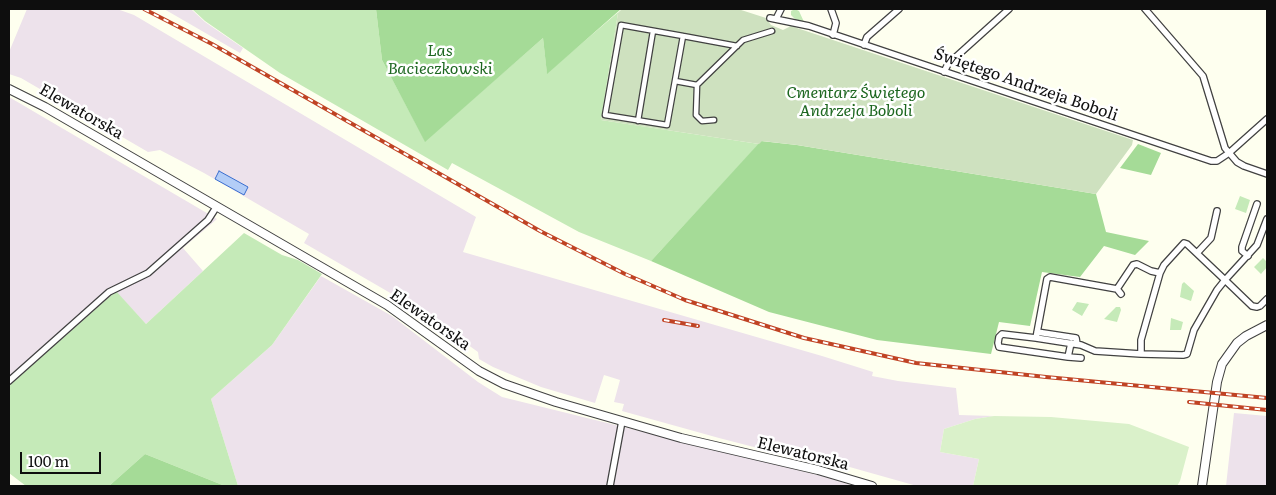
<!DOCTYPE html>
<meta charset="utf-8">
<style>
body{margin:0}
#map{position:relative;width:1276px;height:495px;overflow:hidden;background:#feffef;font-family:Literata,serif}
canvas{display:block}
.frame{position:absolute;inset:0;border:10px solid #0e0e0e;pointer-events:none}
.scale{position:absolute;left:20px;top:452px;width:81px;height:22px;box-sizing:border-box;border:2px solid #0e0e0e;border-top:0;padding-left:6px;font-size:15px;line-height:18px;white-space:nowrap;color:#0e0e0e;-webkit-text-stroke:4px #fff;paint-order:stroke}
</style>
<div id="map">
<canvas width="1276" height="495"></canvas>
<div class="frame"></div>
<div class="scale">100 m</div>
</div>
<script>
const c = document.querySelector('canvas').getContext('2d');
c.lineJoin = 'round';
function fill(path, color) { c.fillStyle = color; c.fill(path, 'evenodd'); }
const shape = rows => new Path2D(rows.map(r => 'M' + r).join(''));
function stroke(path, color, width, dash) { c.strokeStyle = color; c.lineWidth = width; c.lineCap = dash ? 'butt' : 'round'; c.setLineDash(dash || []); c.stroke(path); }
function drawText(font, color, halo, rows, align = 'center') {
  c.font = font + ' Literata,serif'; c.lineWidth = 5; c.setLineDash([]); c.textBaseline = 'middle'; c.strokeStyle = halo; c.fillStyle = color; for (const [text, x, y, turn = 0] of rows) {
    c.save(); c.translate(x, y); c.rotate((+turn || 0) * Math.PI / 180); c.textAlign = isNaN(turn) ? turn : align; if (halo) c.strokeText(text, 0, 0); c.fillText(text, 0, 0); c.restore();
  }
}
fill(shape([
 [27,9,117,9,134,15,476,217,463,252,822,356,873,372,872,376,898,381,956,388,959,415,994,416,975,419,944,429,940,452,979,459,973,486,917,486,839,464,785,455,719,438,622,411,624,404,614,402,620,380,604,375,595,403,541,387,493,367,479,359,478,352,418,309,304,243,309,234,204,173,160,150,148,152,21,78,9,74,9,52],
 [164,9,191,9,205,22,243,48,240,53],
 [9,97,217,219,183,248,203,271,146,324,116,292,9,386],
 [321,276,392,316,478,382,502,397,822,476,854,486,238,486,211,399,272,345],
 [1234,413,1267,416,1267,486,1226,486]
]), '#ede2eb');
fill(shape([
 [192,9,376,9,382,60,425,141,543,38,547,73,622,9,618,13,601,120,759,144,651,261,579,232,452,163,448,170,280,73,205,21],
 [795,9,799,11,804,22,796,20,791,15,791,11],
 [1240,196,1250,200,1246,213,1235,209],
 [244,233,282,255,298,260,322,274,272,345,211,399,238,486,225,486,145,454,109,486,26,486,9,473,9,386,116,291,146,324],
 [1263,258,1267,262,1267,267,1261,274,1254,267],
 [1184,282,1194,291,1191,301,1180,297,1182,284],
 [1077,302,1089,304,1082,316,1072,310],
 [1116,307,1120,307,1121,310,1117,322,1104,319],
 [1171,318,1183,322,1181,330,1170,330]
]), '#c5eab8');
fill(shape([
 [376,9,621,9,547,74,543,38,425,142,382,60],
 [761,141,797,145,1096,194,1106,232,1149,241,1135,255,1104,246,1080,277,1042,272,1030,326,999,322,991,354,877,340,769,312,651,261],
 [1138,144,1161,153,1151,175,1120,168],
 [145,454,225,486,109,486]
]), '#a5db97');
fill(shape([
 [622,9,738,9,766,18,771,25,783,30,791,26,1133,140,1132,145,1096,194,797,145,762,141,759,144,601,120,618,13]
]), '#cee1bf');
fill(shape([
 [994,416,1051,417,1129,424,1189,447,1180,481,1177,486,973,486,979,459,940,452,944,429,975,419]
]), '#daf1ca');
const water = shape([
 [219,171,248,187,244,195,215,179,219,171]
]);
fill(water, '#b3cdf7');
stroke(water, '#396ecf', 1);
const pedestrian = shape([
 [683,36,667,125,605,115,621,25,683,36,737,46],
 [675,81,697,85,743,40,772,31],
 [697,85,696,115,702,121,714,120],
 [638,121,653,31]
]);
const minor = shape([
 [831,9,836,23,833,35],
 [1145,9,1203,76,1225,148,1237,162,1244,166,1267,174],
 [770,18,809,26,1211,161,1217,161,1229,153,1267,119],
 [776,19,781,9],
 [864,45,867,37,899,9],
 [944,72,948,64,1009,9],
 [1267,219,1257,245,1225,280,1217,290,1194,330,1187,354,1183,355,1141,354,1141,340,1160,273,1164,265,1184,243,1187,244,1225,280,1252,306,1257,307,1260,306,1267,299],
 [1197,253,1211,238,1217,211],
 [1248,256,1242,251,1242,247,1257,204],
 [1117,289,1133,265,1137,264,1151,271,1160,273],
 [1121,294,1117,289,1050,277,1047,279,1036,338,1081,345,1095,351,1141,354],
 [1037,332,1076,338,1077,344],
 [1036,338,1002,334,999,337,998,343,999,347,1068,357,1071,343],
 [1068,357,1081,358],
 [9,381,109,292,148,273,208,220,217,206],
 [610,486,622,421]
]);
const tertiary = shape([
 [9,89,45,107,387,305,479,371,504,384,556,402,681,438,818,470,872,486],
 [1202,486,1217,382,1222,364,1237,343,1246,336,1267,325]
]);
stroke(pedestrian, '#414141', 7);
stroke(minor, '#414141', 8);
stroke(tertiary, '#414141', 10);
stroke(pedestrian, '#fff', 4.5);
stroke(minor, '#fff', 5.5);
stroke(tertiary, '#fff', 8);
const rail = shape([
 [144,9,212,44,540,231,625,274,685,300,804,338,916,363,1046,377,1267,398],
 [664,320,698,326],
 [1189,402,1267,410]
]);
stroke(rail, '#c04324', 4);
stroke(rail, '#fff', 2, [5.5]);
drawText('italic 16px', '#1d6720', '#fff', [
 ["Las",440,51],
 ["Bacieczkowski",440,69],
 ["Cmentarz Świętego",856,93],
 ["Andrzeja Boboli",856,111]
]);
drawText('16px', '#0e0e0e', '#fff', [
 ["Świętego Andrzeja Boboli",1026,85,19],
 ["Elewatorska",81,112,30],
 ["Elewatorska",430,320,35],
 ["Elewatorska",803,454,14]
]);
</script>
